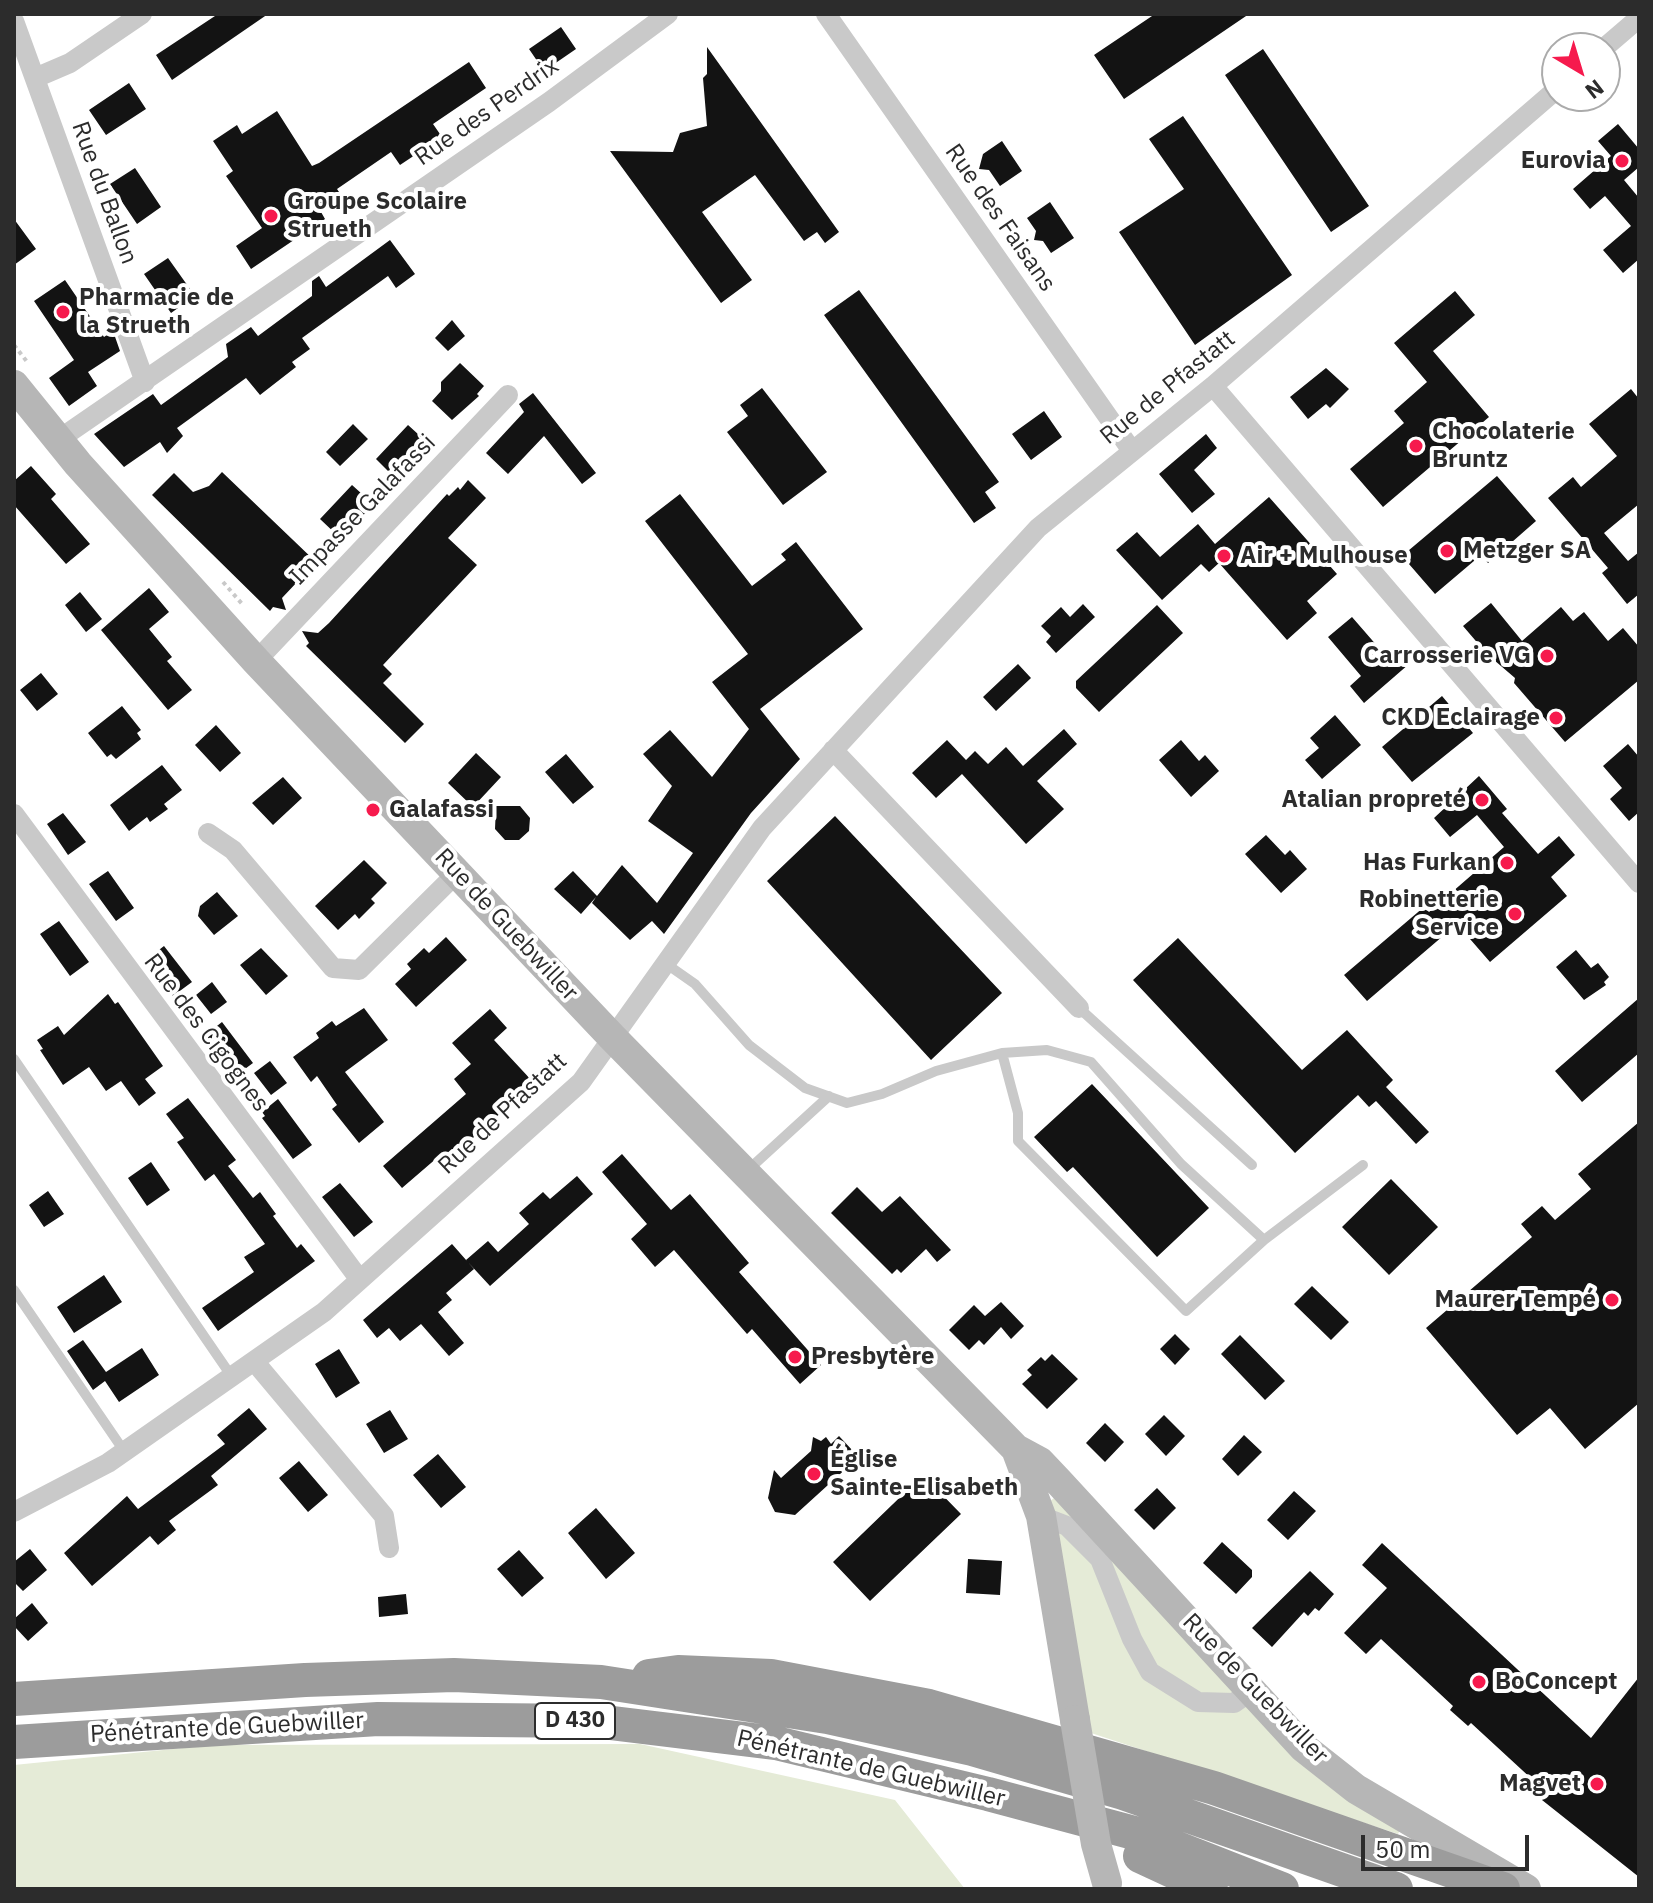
<!DOCTYPE html>
<meta charset="utf-8">
<style>
body{margin:0}
#map{position:relative;width:1653px;height:1903px;overflow:hidden;background:#fff;font-family:"IBM Plex Sans",sans-serif}
canvas{display:block}
.frame{position:absolute;inset:0;border:16px solid #2c2c2c;pointer-events:none}
.north{position:absolute;left:1541px;top:32px;width:80px;height:80px;box-sizing:border-box;background:#fff;border:2px solid #ababab;border-radius:50%;rotate:142deg;font-size:22px;font-weight:700;line-height:32px;text-align:center;color:#2c2c2c}
.north::after{content:'';display:block;margin:auto;width:28px;height:36px;background:#f61a4d;clip-path:polygon(50% 0,100% 100%,50% 72%,0 100%)}
.scale{position:absolute;left:1361px;top:1835px;width:168px;height:36px;box-sizing:border-box;border:4px solid #2c2c2c;border-top:0;padding-left:10px;font-size:24px;line-height:28px;white-space:nowrap;color:#2c2c2c;-webkit-text-stroke:6px #fff;paint-order:stroke}
</style>
<div id="map">
<canvas width="1653" height="1903"></canvas>
<div class="frame"></div>
<div class="north">N</div>
<div class="scale">50 m</div>
</div>
<script>
const c = document.querySelector('canvas').getContext('2d');
c.lineJoin = 'round';
function fill(path, color) { c.fillStyle = color; c.fill(path, 'evenodd'); }
const shape = rows => new Path2D(rows.map(r => 'M' + r).join(''));
function stroke(path, color, width, dash) { c.strokeStyle = color; c.lineWidth = width; c.lineCap = dash ? 'butt' : 'round'; c.setLineDash(dash || []); c.stroke(path); }
function drawText(font, color, halo, rows, align = 'center') {
  c.font = font + ' "IBM Plex Sans",sans-serif'; c.lineWidth = 8; c.setLineDash([]); c.textBaseline = 'middle'; c.strokeStyle = halo; c.fillStyle = color; for (const [text, x, y, turn = 0] of rows) {
    c.save(); c.translate(x, y); c.rotate((+turn || 0) * Math.PI / 180); c.textAlign = isNaN(turn) ? turn : align; if (halo) c.strokeText(text, 0, 0); c.fillText(text, 0, 0); c.restore();
  }
}
fill(shape([
 [1059,1494,1400,1830,1398,1834,1088,1732,1049,1502],
 [640,1744,895,1800,965,1889,14,1889,14,1765,213,1745]
]), '#e5ebd7');
fill(shape([
 [218,14,268,14,172,80,156,55],
 [1155,14,1249,14,1124,99,1094,55],
 [561,27,576,49,544,71,529,49],
 [707,47,839,232,825,243,817,232,804,241,755,175,702,212,752,280,721,303,610,151,673,152,680,133,707,126,703,78,707,74],
 [1263,49,1369,206,1331,232,1225,75],
 [469,62,486,88,433,124,442,137,400,165,391,152,337,189,343,198,321,212,325,219,251,269,236,246,262,228,226,176,233,171,213,141,237,125,242,134,277,111,312,166,319,163],
 [129,83,146,109,106,135,89,110],
 [1183,116,1292,275,1195,345,1119,232,1184,189,1149,139],
 [1618,124,1639,149,1639,167,1624,180,1639,198,1639,259,1623,273,1603,250,1631,226,1605,196,1590,209,1573,189,1611,156,1598,141],
 [1002,141,1022,171,1000,186,989,170,979,169,983,154],
 [135,168,161,207,137,224,110,184],
 [1050,202,1074,238,1051,253,1043,241,1034,240,1036,231,1027,218],
 [14,219,36,249,14,265],
 [390,240,415,274,396,288,388,276,302,338,310,349,292,362,296,367,260,395,246,378,177,428,183,436,167,453,160,442,124,467,94,434,153,394,161,405,228,357,226,344,251,327,258,336,312,296,312,281,319,276,326,287],
 [168,258,195,296,171,313,144,274],
 [65,280,104,337,113,331,120,351,88,372,97,386,69,406,49,378,74,360,34,301],
 [859,290,999,482,985,492,996,508,974,523,824,315],
 [1455,291,1475,315,1433,351,1489,417,1383,507,1350,469,1404,423,1394,411,1427,382,1394,343],
 [452,320,465,336,448,351,435,338],
 [460,363,484,386,477,394,479,396,452,420,432,401,441,391,441,382],
 [1326,368,1349,389,1330,408,1326,404,1308,419,1290,397],
 [762,388,827,472,783,505,727,432,748,416,740,405],
 [1631,389,1639,399,1639,504,1604,533,1628,561,1639,552,1639,594,1627,604,1602,573,1608,568,1548,498,1573,477,1581,487,1617,456,1589,424],
 [533,393,596,473,582,484,544,436,508,474,486,453,524,412,519,404],
 [1044,411,1062,437,1031,460,1012,434],
 [353,424,368,439,340,466,326,452],
 [408,425,429,444,396,479,376,459],
 [1206,434,1217,448,1194,470,1215,494,1192,513,1159,474],
 [31,466,56,494,51,499,90,544,66,564,14,505,14,481],
 [222,472,316,562,282,598,286,610,273,607,270,611,152,495,174,473,193,492,209,486],
 [1497,476,1536,521,1488,563,1481,555,1435,594,1402,556],
 [468,480,486,498,448,538,477,565,383,665,392,674,383,683,424,724,405,743,306,646,309,643,302,631,318,633,329,623,447,494,449,496,458,487,460,490],
 [352,485,372,503,371,508,339,537,320,519],
 [680,494,752,586,786,560,781,554,796,542,863,629,760,709,800,759,751,813,664,934,652,921,630,940,592,903,596,897,581,914,554,889,573,871,597,896,622,865,657,903,693,853,648,821,672,786,643,754,670,730,712,777,749,729,712,682,748,654,645,521],
 [1269,497,1337,574,1307,601,1317,613,1287,640,1219,563,1209,572,1201,564,1162,600,1116,550,1137,532,1160,557,1198,524,1215,544],
 [149,588,169,612,149,629,172,657,167,661,192,690,168,710,101,630],
 [80,592,102,619,86,632,65,605],
 [1491,603,1522,641,1561,607,1573,621,1584,612,1608,641,1623,628,1639,647,1639,680,1565,742,1514,683,1515,678,1487,654,1463,626],
 [1083,604,1095,617,1056,653,1046,642,1051,636,1041,626,1061,607,1070,617],
 [1157,605,1183,633,1099,712,1076,688,1076,681],
 [1352,617,1385,655,1394,647,1409,664,1364,703,1350,686,1361,676,1328,637],
 [1018,664,1031,678,996,711,983,697],
 [41,673,58,694,37,711,20,690],
 [1442,696,1473,733,1412,782,1382,747],
 [122,706,141,730,137,733,141,739,116,759,111,754,107,757,88,733],
 [1335,715,1361,745,1322,779,1305,760,1319,748,1310,738],
 [216,725,241,753,220,772,195,745],
 [1064,729,1077,744,1037,781,1064,809,1026,844,962,774,936,798,912,773,947,740,966,760,975,751,988,764,1006,747,1023,766],
 [1181,740,1199,761,1205,755,1219,771,1191,797,1159,760],
 [1628,744,1639,757,1639,812,1629,821,1610,799,1622,788,1603,766],
 [476,753,501,777,473,807,448,783],
 [566,754,594,787,573,804,545,772],
 [162,765,182,790,164,804,168,809,150,822,147,817,129,831,110,805],
 [1479,776,1507,809,1502,813,1538,854,1559,836,1575,855,1551,877,1567,896,1490,962,1457,924,1367,1001,1344,975,1424,907,1429,912,1504,847,1477,815,1450,837,1434,818],
 [283,777,302,798,273,825,252,803],
 [496,806,520,806,530,818,529,831,519,840,505,840,495,829],
 [63,813,86,842,68,855,47,824],
 [835,816,1002,993,931,1060,767,881],
 [1266,835,1285,855,1290,850,1307,869,1281,893,1245,854],
 [364,860,387,883,371,899,375,903,359,919,355,914,338,930,315,906],
 [108,871,134,908,116,921,89,884],
 [217,892,238,916,214,935,198,916,200,906],
 [59,921,89,962,70,976,40,934],
 [446,937,467,960,416,1007,395,984,411,969,407,964,424,948,429,953],
 [1178,938,1302,1070,1347,1030,1393,1080,1386,1087,1429,1132,1416,1144,1376,1101,1369,1107,1358,1095,1295,1153,1133,980],
 [164,946,192,982,173,996,146,960],
 [261,948,288,976,266,995,240,965],
 [1576,950,1591,968,1598,963,1609,977,1604,982,1606,985,1584,1000,1556,967],
 [212,982,227,1002,211,1014,196,995],
 [108,994,115,1004,118,1002,163,1066,145,1079,156,1093,139,1106,121,1081,106,1091,89,1067,63,1085,40,1050,43,1049,37,1040,58,1026,64,1035],
 [1639,998,1639,1053,1582,1102,1555,1071],
 [364,1008,388,1040,345,1072,384,1122,359,1143,332,1109,337,1105,317,1076,311,1082,293,1057,319,1038,316,1033,332,1021,336,1026],
 [490,1009,507,1028,494,1040,534,1083,444,1164,438,1157,402,1188,383,1166,466,1094,454,1079,471,1064,452,1043],
 [222,1022,253,1063,234,1077,203,1037],
 [270,1061,287,1083,271,1095,254,1073],
 [1092,1084,1209,1208,1157,1257,1073,1167,1067,1172,1034,1137],
 [188,1098,236,1160,228,1166,253,1198,260,1192,276,1214,273,1216,297,1248,301,1244,315,1261,218,1331,202,1308,254,1272,244,1257,265,1244,214,1174,205,1181,177,1142,184,1138,166,1114],
 [278,1099,312,1145,293,1159,262,1118,265,1116,262,1112],
 [1639,1122,1639,1403,1585,1449,1550,1408,1517,1435,1426,1328,1532,1237,1521,1224,1542,1206,1555,1220,1591,1189,1578,1174],
 [622,1154,671,1210,690,1194,749,1263,739,1272,821,1365,800,1384,752,1329,747,1334,674,1250,655,1267,631,1239,647,1224,602,1172],
 [151,1162,170,1190,147,1206,128,1178],
 [577,1176,593,1194,490,1286,466,1260,488,1241,498,1252,529,1224,519,1213,543,1192,550,1199],
 [1391,1179,1438,1227,1389,1275,1342,1227],
 [340,1183,373,1222,354,1237,322,1197],
 [857,1187,882,1212,900,1196,951,1250,937,1262,926,1249,901,1273,897,1269,892,1274,831,1213],
 [48,1191,64,1214,44,1227,29,1205],
 [452,1244,474,1269,446,1293,452,1300,438,1312,464,1343,449,1356,421,1324,400,1341,389,1328,377,1338,363,1320],
 [104,1275,122,1302,74,1333,57,1307],
 [1312,1286,1349,1322,1331,1340,1294,1304],
 [1001,1302,1024,1326,1011,1339,1001,1327,984,1345,979,1340,969,1350,949,1330,974,1305,985,1316],
 [1175,1334,1190,1349,1175,1365,1160,1349],
 [1240,1335,1285,1381,1265,1400,1221,1354],
 [83,1340,106,1372,142,1348,159,1375,119,1402,105,1381,93,1390,67,1351],
 [339,1349,360,1383,336,1398,315,1364],
 [1052,1354,1078,1379,1047,1409,1022,1384,1032,1375,1027,1370,1041,1357,1045,1361],
 [249,1408,267,1429,211,1476,218,1485,169,1521,176,1530,158,1545,150,1536,92,1586,64,1553,127,1496,138,1509,225,1444,217,1435],
 [390,1410,408,1439,384,1453,366,1424],
 [1164,1415,1185,1436,1166,1456,1145,1434],
 [1105,1423,1124,1442,1105,1462,1086,1443],
 [1244,1435,1262,1452,1238,1476,1222,1459],
 [839,1436,853,1451,844,1459,850,1465,795,1515,775,1512,768,1498,774,1470,781,1478,811,1451,813,1437,821,1441,826,1437,831,1444],
 [438,1454,466,1487,441,1508,413,1475],
 [299,1461,328,1495,308,1512,279,1478],
 [923,1475,961,1514,870,1601,833,1562],
 [1157,1488,1176,1508,1154,1530,1134,1510],
 [1294,1491,1316,1511,1288,1540,1267,1520],
 [596,1508,635,1553,606,1579,568,1533],
 [1222,1542,1252,1570,1252,1577,1236,1594,1203,1563],
 [1382,1543,1591,1738,1639,1677,1639,1877,1542,1800,1547,1793,1471,1723,1468,1726,1450,1710,1453,1706,1381,1639,1366,1654,1344,1633,1387,1588,1362,1565],
 [30,1549,47,1570,23,1591,14,1582,14,1562],
 [519,1550,544,1578,522,1597,497,1569],
 [968,1559,1002,1561,1000,1595,966,1593],
 [1310,1571,1334,1594,1319,1611,1315,1608,1308,1616,1304,1612,1272,1647,1252,1628],
 [406,1594,408,1614,379,1617,378,1597],
 [32,1603,48,1623,28,1641,14,1626,14,1619]
]), '#131313');
stroke(shape([
 [14,345,28,363],
 [223,582,243,605],
 [1038,1889,1041,1889]
]), '#c9c9c9', 4, [4, 4]);
stroke(shape([
 [665,963,695,984,749,1045,805,1088,847,1103,882,1094,936,1071,1002,1053,1047,1050,1091,1062,1181,1164,1264,1240,1363,1165],
 [1079,1008,1252,1165],
 [1002,1053,1018,1113,1018,1141,1186,1311,1264,1240],
 [14,1059,232,1377],
 [748,1170,829,1096],
 [14,1290,124,1451]
]), '#c9c9c9', 10);
stroke(shape([
 [826,14,1132,451],
 [14,21,145,382],
 [1604,48,1639,18],
 [35,78,70,63,142,14],
 [1213,386,1639,883],
 [58,440,549,102,668,14],
 [256,661,508,395],
 [833,750,1079,1008],
 [14,814,360,1280],
 [208,833,233,850,333,968,359,970,457,873],
 [254,1361,384,1516,389,1548],
 [14,1512,108,1463,324,1312,581,1082,762,828,1038,528,1213,386,1557,89],
 [1041,1516,1067,1526,1100,1559,1132,1639,1150,1672,1198,1702,1234,1703,1251,1691]
]), '#c9c9c9', 20);
stroke(shape([
 [14,385,78,464,256,661,612,1037,1016,1449,1040,1462,1058,1481,1304,1748,1356,1789,1526,1889],
 [1016,1449,1041,1516,1075,1720]
]), '#b6b6b6', 30);
stroke(shape([
 [649,1676,678,1672,771,1676,929,1706,1214,1788,1503,1889],
 [14,1699,305,1680,454,1675,601,1682,827,1717,972,1749,1123,1793,1396,1889],
 [14,1742,378,1719,595,1721,776,1743,988,1794,1149,1837,1282,1889],
 [1140,1856,1211,1889]
]), '#9c9c9c', 34);
stroke(shape([
 [1075,1720,1096,1844,1107,1883]
]), '#b6b6b6', 30);
for (const [x, y, r, color] of [
 [1622,161,8,"#f61a4d"],
 [271,216,8,"#f61a4d"],
 [63,312,8,"#f61a4d"],
 [1416,446,8,"#f61a4d"],
 [1447,551,8,"#f61a4d"],
 [1224,556,8,"#f61a4d"],
 [1547,656,8,"#f61a4d"],
 [1556,718,8,"#f61a4d"],
 [1482,800,8,"#f61a4d"],
 [373,810,8,"#f61a4d"],
 [1507,863,8,"#f61a4d"],
 [1515,914,8,"#f61a4d"],
 [1612,1300,8,"#f61a4d"],
 [795,1357,8,"#f61a4d"],
 [814,1474,8,"#f61a4d"],
 [1479,1682,8,"#f61a4d"],
 [1597,1784,8,"#f61a4d"]
]) { const dot = new Path2D(); dot.arc(x, y, r, 0, 2 * Math.PI); c.fillStyle = color; c.fill(dot); stroke(dot, '#fff', 3); }
for (const [x, y, w] of [
 [575,1721,80]
]) { const box = new Path2D(); box.roundRect(x - w / 2, y - 18, w, 36, 6); c.fillStyle = '#fff'; c.fill(box); stroke(box, '#2c2c2c', 2); }
drawText('bold 22px', '#2c2c2c', null, [
 ["D 430",575,1721]
]);
drawText('24px', '#2c2c2c', '#fff', [
 ["Rue des Perdrix",487,112,-35],
 ["Rue du Ballon",104,193,70],
 ["Rue des Faisans",1000,218,55],
 ["Rue de Pfastatt",1168,388,-39],
 ["Impasse Galafassi",363,510,-46],
 ["Rue de Guebwiller",506,925,47],
 ["Rue des Cigognes",206,1033,53],
 ["Rue de Pfastatt",503,1114,-43],
 ["Rue de Guebwiller",1255,1689,46],
 ["Pénétrante de Guebwiller",227,1728,-3],
 ["Pénétrante de Guebwiller",871,1769,13]
]);
drawText('bold 24px', '#2c2c2c', '#fff', [
 ["Eurovia",1606,161,"right"],
 ["Groupe Scolaire",287,202],
 ["Strueth",287,230],
 ["Pharmacie de",79,298],
 ["la Strueth",79,326],
 ["Chocolaterie",1432,432],
 ["Bruntz",1432,460],
 ["Metzger SA",1463,551],
 ["Air + Mulhouse",1240,556],
 ["Carrosserie VG",1531,656,"right"],
 ["CKD Eclairage",1540,718,"right"],
 ["Atalian propreté",1466,800,"right"],
 ["Galafassi",389,810],
 ["Has Furkan",1491,863,"right"],
 ["Robinetterie",1499,900,"right"],
 ["Service",1499,928,"right"],
 ["Maurer Tempé",1596,1300,"right"],
 ["Presbytère",811,1357],
 ["Église",830,1460],
 ["Sainte-Elisabeth",830,1488],
 ["BoConcept",1495,1682],
 ["Magvet",1581,1784,"right"]
], 'left');
</script>
